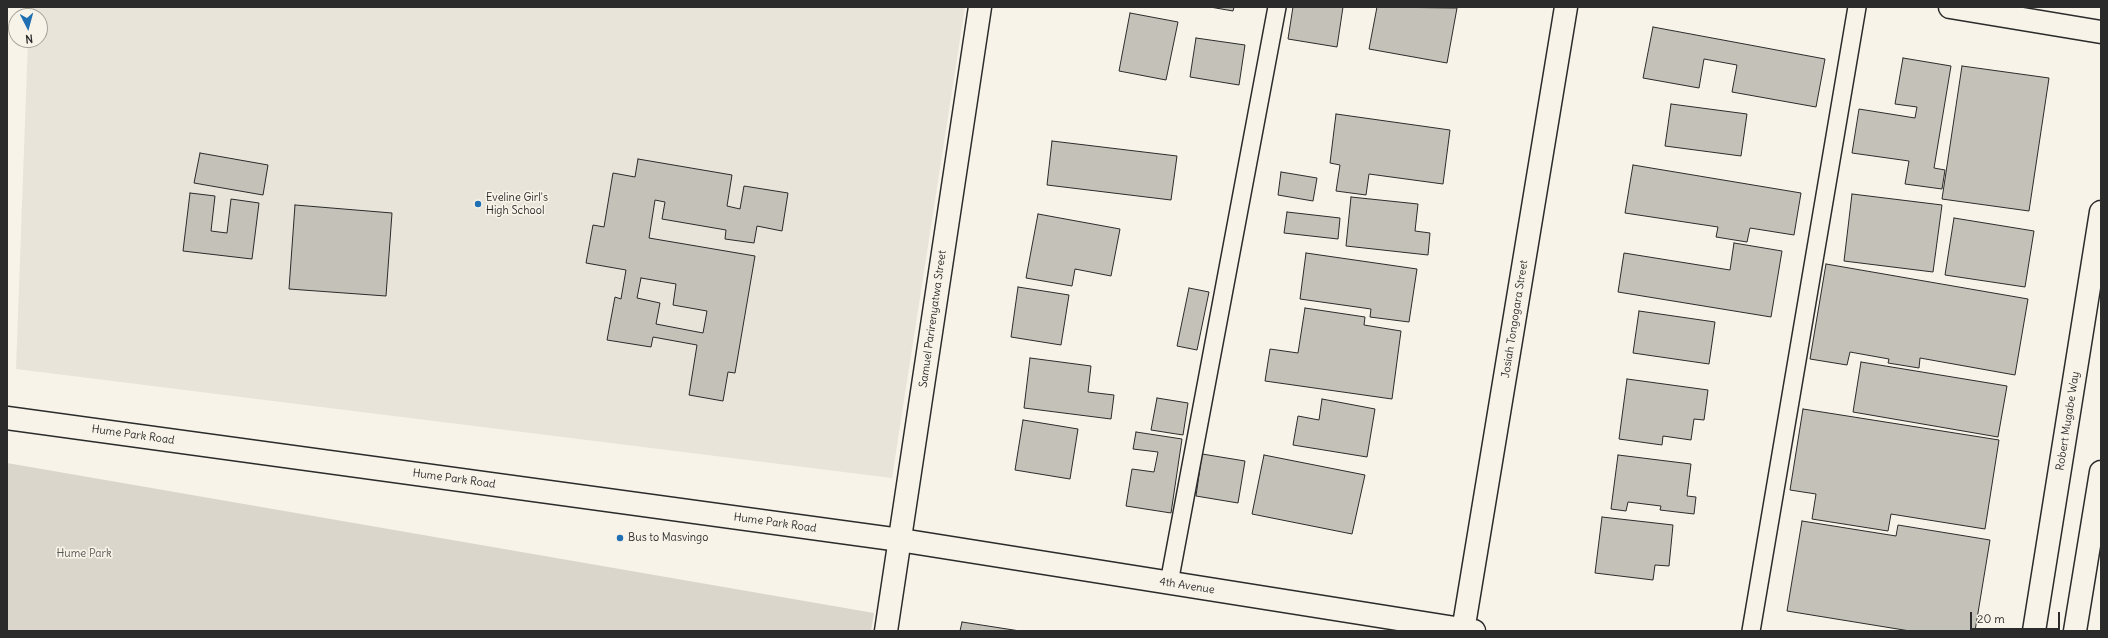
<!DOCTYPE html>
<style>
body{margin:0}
#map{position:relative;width:2108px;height:638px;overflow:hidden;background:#f7f3e8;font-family:Delius,sans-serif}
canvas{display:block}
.frame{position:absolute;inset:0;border:8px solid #2b2b2b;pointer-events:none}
.north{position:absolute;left:8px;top:8px;width:40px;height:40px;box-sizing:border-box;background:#f7f3e8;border:1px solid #a5a39c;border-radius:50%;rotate:174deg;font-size:11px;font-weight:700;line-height:16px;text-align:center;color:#2b2b2b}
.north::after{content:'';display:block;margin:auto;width:14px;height:18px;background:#1f6fb2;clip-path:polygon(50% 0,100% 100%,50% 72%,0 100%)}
.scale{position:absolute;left:1970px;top:612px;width:90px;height:18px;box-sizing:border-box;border:2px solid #2b2b2b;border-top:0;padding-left:5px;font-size:12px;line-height:14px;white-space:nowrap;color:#2b2b2b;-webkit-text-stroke:3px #f7f3e8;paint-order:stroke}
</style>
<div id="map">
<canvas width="2108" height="638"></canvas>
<div class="frame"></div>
<div class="north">N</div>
<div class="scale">20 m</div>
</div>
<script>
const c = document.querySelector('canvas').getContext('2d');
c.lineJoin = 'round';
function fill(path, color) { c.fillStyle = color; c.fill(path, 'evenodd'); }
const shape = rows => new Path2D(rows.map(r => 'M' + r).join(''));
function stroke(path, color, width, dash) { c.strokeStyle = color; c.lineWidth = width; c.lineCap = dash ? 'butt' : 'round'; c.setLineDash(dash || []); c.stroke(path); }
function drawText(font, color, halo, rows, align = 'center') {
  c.font = font + ' Delius,sans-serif'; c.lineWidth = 3.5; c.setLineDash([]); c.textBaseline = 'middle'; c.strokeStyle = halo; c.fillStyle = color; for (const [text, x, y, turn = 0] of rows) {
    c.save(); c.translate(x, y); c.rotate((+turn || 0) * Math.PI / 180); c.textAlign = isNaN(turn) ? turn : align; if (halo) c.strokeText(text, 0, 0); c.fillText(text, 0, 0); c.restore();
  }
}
fill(shape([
 [29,7,965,7,892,478,16,369,28,40,40,40,40,16,29,16]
]), '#e8e4da');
fill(shape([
 [7,463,874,613,871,631,7,631]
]), '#dad6cc');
const building = shape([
 [1210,7,1234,7,1233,11,1210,7],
 [1293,7,1343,7,1337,47,1288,39,1293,7],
 [1377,7,1457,8,1447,63,1369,49,1377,7],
 [1130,13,1178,22,1166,80,1119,71,1130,13],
 [1653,27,1825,59,1816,107,1732,92,1737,65,1704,59,1699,88,1643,78,1653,27],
 [1196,38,1245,45,1239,85,1190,77,1196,38],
 [1903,58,1951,66,1934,168,1945,170,1942,189,1905,184,1909,161,1852,153,1859,109,1915,118,1917,107,1895,104,1903,58],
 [1962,66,2049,78,2029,211,1942,199,1962,66],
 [1671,104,1747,114,1741,156,1665,146,1671,104],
 [1336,114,1450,130,1443,184,1369,174,1366,195,1336,191,1340,165,1330,163,1336,114],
 [1052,141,1177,156,1171,200,1047,185,1052,141],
 [200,153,268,165,263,195,194,183,200,153],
 [638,159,732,175,727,206,740,209,744,186,788,193,782,231,757,226,754,243,725,239,726,230,662,219,665,202,655,200,649,238,755,256,735,373,728,372,723,401,689,395,697,345,653,337,651,347,607,340,615,297,621,299,626,270,586,263,593,225,604,227,613,173,635,177,638,159],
 [641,278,676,284,673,305,707,311,703,333,656,324,660,303,637,298,641,278],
 [1633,165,1801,193,1794,235,1750,228,1747,242,1716,237,1718,227,1625,213,1633,165],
 [1281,172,1317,178,1313,201,1278,195,1281,172],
 [190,193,215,196,211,231,227,233,231,199,259,203,252,259,183,251,190,193],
 [1852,194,1942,205,1933,272,1844,261,1852,194],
 [1351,197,1418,204,1415,231,1430,233,1428,255,1346,246,1351,197],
 [295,205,392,213,386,296,289,289,295,205],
 [1287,212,1340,218,1338,239,1284,233,1287,212],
 [1038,214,1120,229,1111,276,1075,269,1072,286,1026,278,1038,214],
 [1954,218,2034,231,2025,287,1945,275,1954,218],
 [1734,243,1782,251,1771,317,1618,292,1624,253,1730,270,1734,243],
 [1306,253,1417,269,1409,322,1370,317,1371,309,1300,299,1306,253],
 [1826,264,2028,299,2015,375,1920,358,1919,368,1888,363,1889,359,1850,352,1847,365,1810,359,1826,264],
 [1018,287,1069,295,1061,345,1011,337,1018,287],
 [1189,288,1209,292,1197,350,1177,346,1189,288],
 [1305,308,1365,317,1364,325,1401,331,1392,399,1265,381,1270,349,1298,353,1305,308],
 [1639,311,1715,322,1709,364,1633,353,1639,311],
 [1030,358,1091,366,1088,392,1114,395,1111,419,1024,408,1030,358],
 [1861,362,2007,386,1998,437,1853,412,1861,362],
 [1627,379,1708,390,1704,420,1694,419,1691,440,1663,436,1662,445,1619,439,1627,379],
 [1157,398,1188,403,1183,435,1151,430,1157,398],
 [1322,399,1375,409,1367,457,1293,445,1298,416,1319,420,1322,399],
 [1803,409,1999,440,1985,529,1891,514,1888,531,1812,519,1816,494,1790,490,1803,409],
 [1023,420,1078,429,1070,479,1015,470,1023,420],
 [1136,432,1182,439,1171,513,1126,506,1132,469,1154,472,1158,452,1133,449,1136,432],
 [1202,454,1245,461,1238,503,1196,496,1202,454],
 [1264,455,1365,475,1352,534,1252,514,1264,455],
 [1618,455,1691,464,1687,496,1696,497,1694,514,1660,510,1661,506,1628,502,1626,511,1611,509,1618,455],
 [1602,517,1673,525,1669,566,1655,565,1653,580,1595,573,1602,517],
 [1802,521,1896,536,1898,525,1990,540,1975,631,1910,631,1787,611,1802,521],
 [962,622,1020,631,960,631,962,622]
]);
fill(building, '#c4c1b9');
stroke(building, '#2b2b2b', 1);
const service = shape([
 [1169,583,1277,7],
 [1751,631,1857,7]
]);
const minor = shape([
 [1950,7,2101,32],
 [7,418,900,540,1474,631],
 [1463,631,1566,7]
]);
const tertiary = shape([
 [886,631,980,7]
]);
const secondary = shape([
 [2034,631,2101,212],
 [2075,631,2101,472]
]);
stroke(service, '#2b2b2b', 20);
stroke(minor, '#2b2b2b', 25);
stroke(tertiary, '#2b2b2b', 25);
stroke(secondary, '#2b2b2b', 25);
stroke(service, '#f7f3e8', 17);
stroke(minor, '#f7f3e8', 22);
stroke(tertiary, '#f7f3e8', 22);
stroke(secondary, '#f7f3e8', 22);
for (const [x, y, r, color] of [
 [478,204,4,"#1f6fb2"],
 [620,538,4,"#1f6fb2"]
]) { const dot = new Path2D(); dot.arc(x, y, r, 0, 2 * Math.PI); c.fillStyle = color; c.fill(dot); stroke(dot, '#f7f3e8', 1.5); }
drawText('11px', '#2b2b2b', '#f7f3e8', [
 ["Eveline Girl's",486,198],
 ["High School",486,211],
 ["Bus to Masvingo",628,538]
], 'left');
drawText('11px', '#2b2b2b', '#f7f3e8', [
 ["Samuel Parirenyatwa Street",933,319,-82],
 ["Josiah Tongogara Street",1515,319,-81],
 ["Robert Mugabe Way",2068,421,-81],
 ["Hume Park Road",133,435,8],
 ["Hume Park Road",454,479,8],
 ["Hume Park Road",775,523,8],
 ["4th Avenue",1187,586,9]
]);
drawText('11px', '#575653', '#f7f3e8', [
 ["Hume Park",84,554]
]);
</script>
